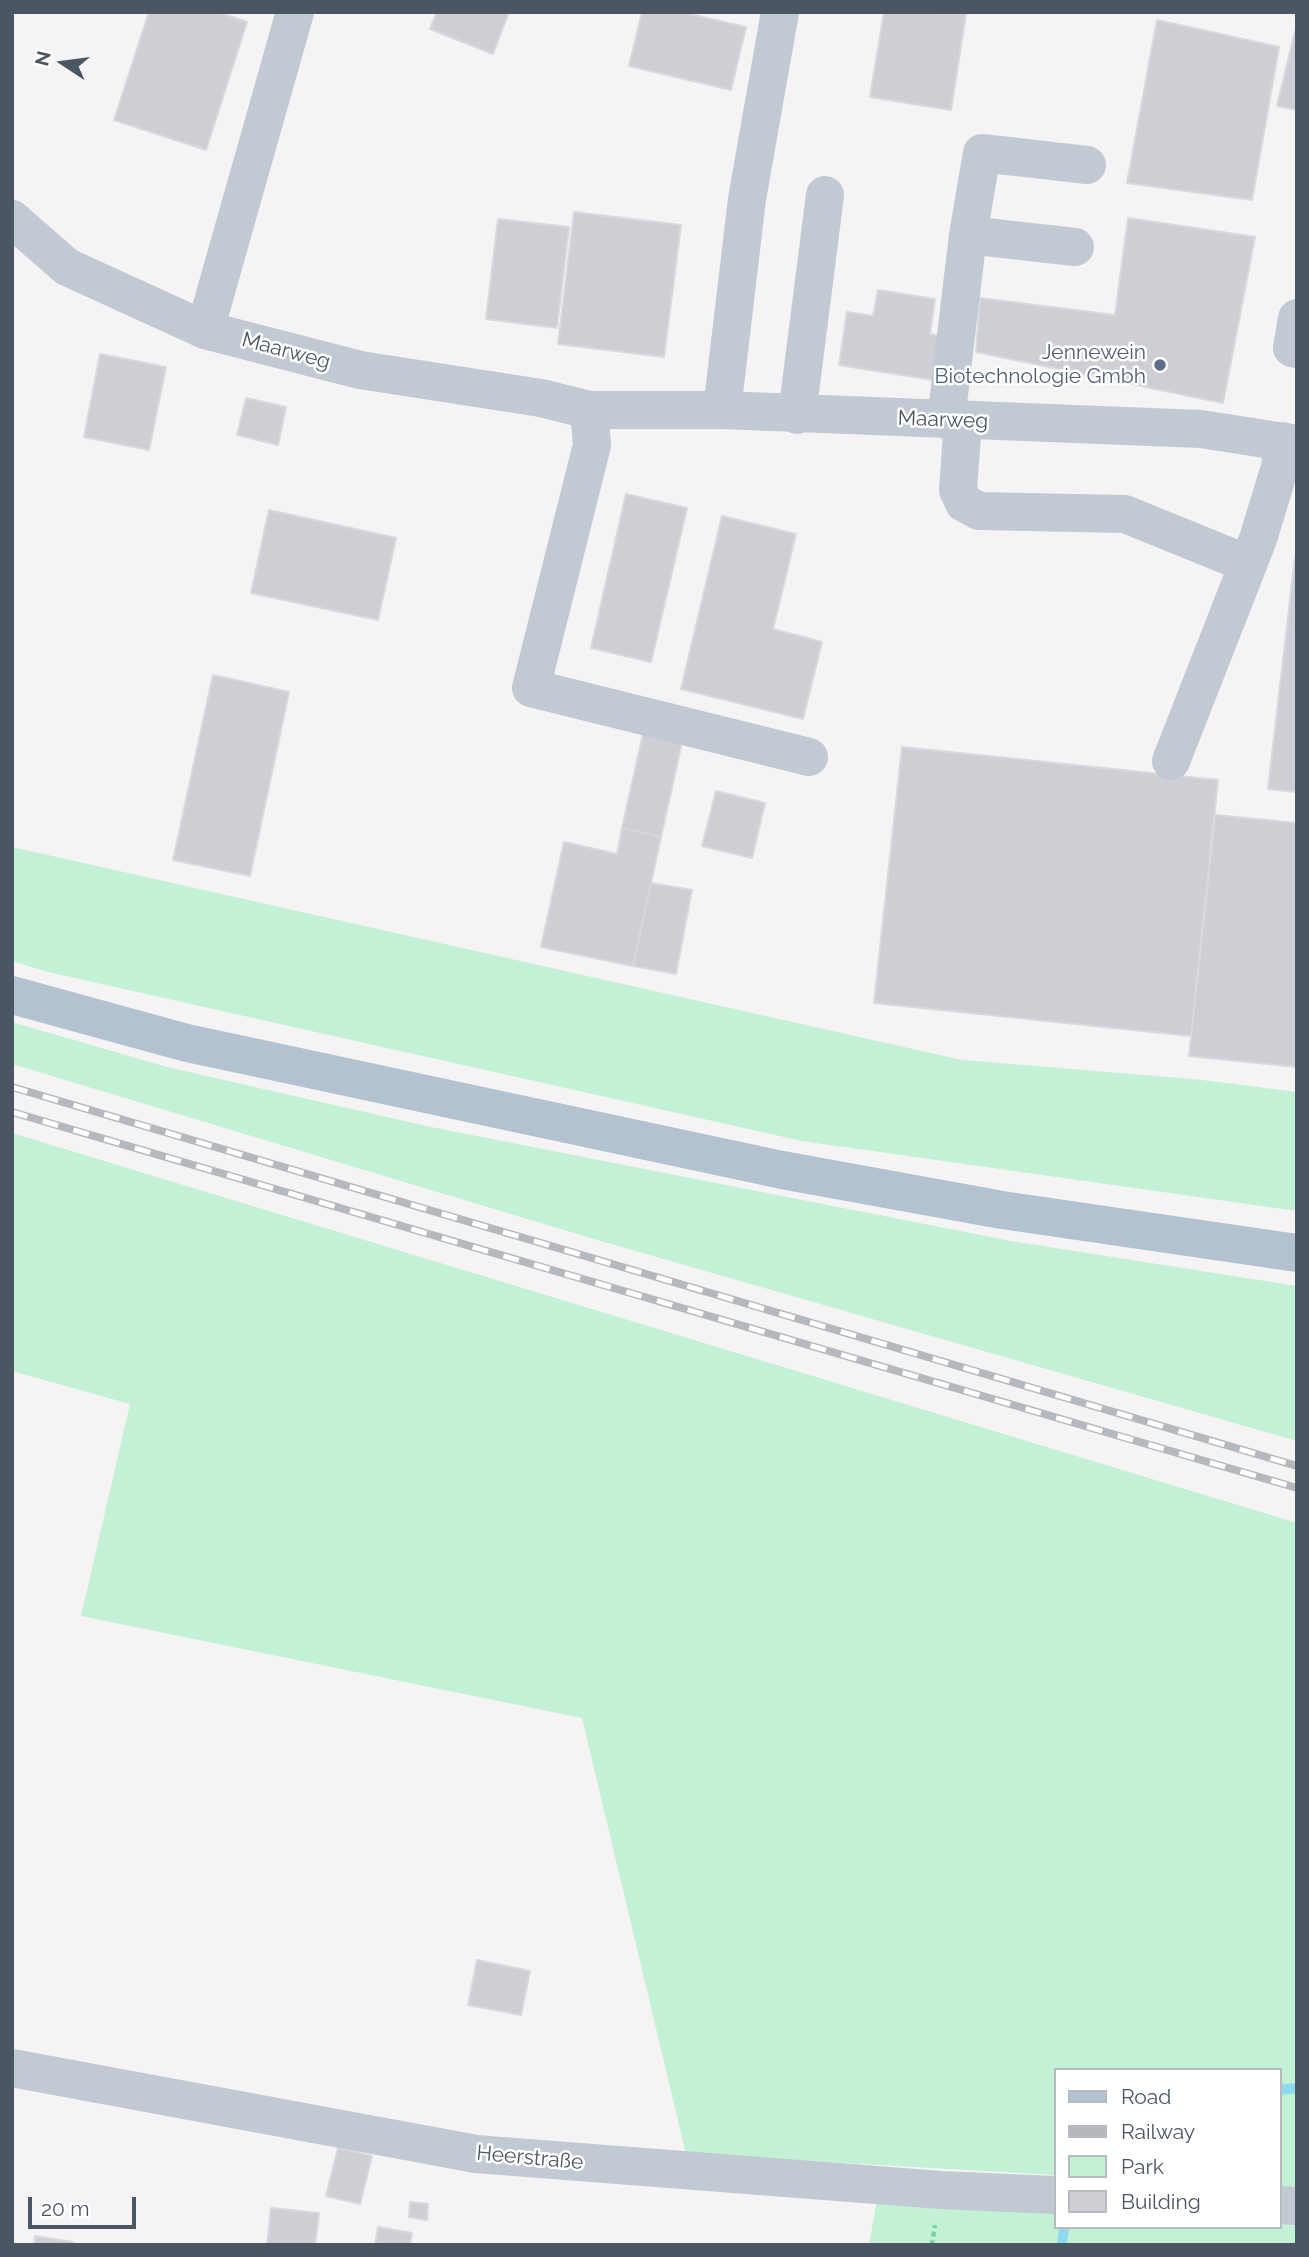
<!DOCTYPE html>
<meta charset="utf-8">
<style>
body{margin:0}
#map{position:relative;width:1309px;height:2257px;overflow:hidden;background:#f5f3f3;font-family:Raleway,sans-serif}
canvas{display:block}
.frame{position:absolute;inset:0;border:14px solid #4a5661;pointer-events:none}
.legend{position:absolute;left:1054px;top:2068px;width:228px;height:161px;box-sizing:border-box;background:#fff;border:2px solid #b7bbc0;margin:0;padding:9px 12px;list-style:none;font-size:21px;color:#4a5661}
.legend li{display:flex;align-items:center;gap:14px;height:35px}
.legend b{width:35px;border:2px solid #b7bbc0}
.north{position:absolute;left:28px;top:28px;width:70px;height:70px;-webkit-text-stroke:5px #fff;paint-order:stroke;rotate:283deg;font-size:19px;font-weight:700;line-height:28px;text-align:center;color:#4a5661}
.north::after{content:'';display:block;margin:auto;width:24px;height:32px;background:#4a5661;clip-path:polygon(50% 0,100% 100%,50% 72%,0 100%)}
.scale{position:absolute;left:28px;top:2197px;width:108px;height:32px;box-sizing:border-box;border:4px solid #4a5661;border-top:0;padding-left:9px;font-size:21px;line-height:24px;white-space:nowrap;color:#4a5661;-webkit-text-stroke:5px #fff;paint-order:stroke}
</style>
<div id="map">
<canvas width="1309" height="2257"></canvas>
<div class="frame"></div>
<ul class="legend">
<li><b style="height:9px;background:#b3c2d1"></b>Road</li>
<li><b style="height:9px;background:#b5b8bd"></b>Railway</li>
<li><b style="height:19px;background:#c3f1d5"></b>Park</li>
<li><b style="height:19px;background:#cdcfd5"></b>Building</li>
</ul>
<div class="north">N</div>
<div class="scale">20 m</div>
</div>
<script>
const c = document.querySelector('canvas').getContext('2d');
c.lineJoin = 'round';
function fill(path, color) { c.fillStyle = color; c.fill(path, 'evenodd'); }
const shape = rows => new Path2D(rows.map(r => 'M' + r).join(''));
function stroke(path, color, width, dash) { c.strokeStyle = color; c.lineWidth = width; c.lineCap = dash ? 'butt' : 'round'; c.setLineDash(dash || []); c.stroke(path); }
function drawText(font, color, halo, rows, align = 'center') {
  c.font = font + ' Raleway,sans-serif'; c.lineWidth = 5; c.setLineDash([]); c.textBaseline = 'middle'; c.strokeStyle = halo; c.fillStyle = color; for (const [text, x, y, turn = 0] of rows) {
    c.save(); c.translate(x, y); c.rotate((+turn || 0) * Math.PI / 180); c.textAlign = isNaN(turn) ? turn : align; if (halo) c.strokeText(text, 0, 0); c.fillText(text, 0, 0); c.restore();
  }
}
fill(shape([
 [12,847,962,1060,1202,1080,1297,1092,1297,1211,802,1141,48,972,12,961],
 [12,1022,167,1067,431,1127,1011,1241,1297,1286,1297,1441,594,1239,12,1064],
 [12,1133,1297,1523,1297,2189,1279,2188,1279,2070,1055,2070,1055,2175,686,2154,582,1718,81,1616,130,1404,12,1371],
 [877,2200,1055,2209,1055,2227,1279,2227,1279,2214,1297,2214,1297,2245,869,2245]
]), '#c3f1d5');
stroke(shape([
 [1279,2090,1297,2088],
 [1062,2245,1064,2227]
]), '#90daee', 10);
const building = shape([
 [149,12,218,12,247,22,206,150,114,120,149,12],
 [437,12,509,12,493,54,430,29,437,12],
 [642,12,681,12,746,27,731,90,629,66,642,12],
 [884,12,966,14,951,110,870,97,884,12],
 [1157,20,1279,47,1252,200,1127,183,1157,20],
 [1296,27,1297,27,1297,110,1277,106,1296,27],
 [574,212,681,225,664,357,558,344,574,212],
 [1128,218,1255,237,1223,403,976,352,980,298,1115,315,1128,218],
 [498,219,569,227,557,328,486,319,498,219],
 [878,290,935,299,930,334,947,337,939,381,839,365,847,312,873,316,878,290],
 [100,354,166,367,149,450,84,437,100,354],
 [246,398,286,407,278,445,237,435,246,398],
 [626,494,687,508,651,662,591,648,626,494],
 [269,510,396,538,378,620,251,593,269,510],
 [722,516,796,534,773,629,822,642,803,719,681,689,722,516],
 [1295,557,1297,558,1297,792,1268,789,1295,557],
 [213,675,289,692,250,876,173,860,213,675],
 [643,734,682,742,661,837,622,828,643,734],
 [902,747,1218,780,1191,1036,874,1003,902,747],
 [716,791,765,803,752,858,702,846,716,791],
 [1215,815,1297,823,1297,1067,1189,1056,1215,815],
 [622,828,661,837,633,966,541,947,564,842,617,854,622,828],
 [651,883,692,890,676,974,633,966,651,883],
 [477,1960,530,1971,521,2015,468,2005,477,1960],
 [338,2148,372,2156,360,2204,326,2196,338,2148],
 [410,2202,428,2204,427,2220,409,2217,410,2202],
 [271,2208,319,2213,315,2245,267,2245,271,2208],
 [378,2227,412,2233,410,2245,375,2245,378,2227],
 [35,2236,73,2242,73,2245,34,2245,35,2236]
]);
fill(building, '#cdcfd5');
stroke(building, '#d7d9de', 2);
stroke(shape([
 [932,2245,935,2225]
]), '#7ad0a6', 4.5, [5, 3.5]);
stroke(shape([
 [12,219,67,267,205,330,360,370,541,398,589,410,722,410,1201,429,1297,444],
 [968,235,982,153,1087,165],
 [1297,318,1292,348,1297,349],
 [205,330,295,12],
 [589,410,592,445,531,688,809,757],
 [722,410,747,199,780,12],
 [797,415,825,195],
 [946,420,968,235,1075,247],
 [963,420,958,490,964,503,979,511,1125,514,1248,564],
 [1171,761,1258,539,1280,467,1283,441],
 [12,2068,476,2154,941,2190,1055,2195],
 [1279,2205,1297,2206]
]), '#c1cad2', 38);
stroke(shape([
 [12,995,187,1043,782,1170,1002,1210,1297,1253]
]), '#b3c2d1', 38);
const rail = shape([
 [12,1087,1297,1466],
 [12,1112,1297,1488]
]);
stroke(rail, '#b5b8bd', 8);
stroke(rail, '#fff', 5, [16]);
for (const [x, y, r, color] of [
 [1160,365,7,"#5c6f8a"]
]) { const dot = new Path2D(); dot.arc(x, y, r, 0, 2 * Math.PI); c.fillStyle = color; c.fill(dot); stroke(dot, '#fff', 2.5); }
drawText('21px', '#4a5661', '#fff', [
 ["Maarweg",286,351,15],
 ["Maarweg",943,420,2],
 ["Heerstraße",530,2158,5]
]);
drawText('21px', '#4e5e75', '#fff', [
 ["Jennewein",1146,353],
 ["Biotechnologie Gmbh",1146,377]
], 'right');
</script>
